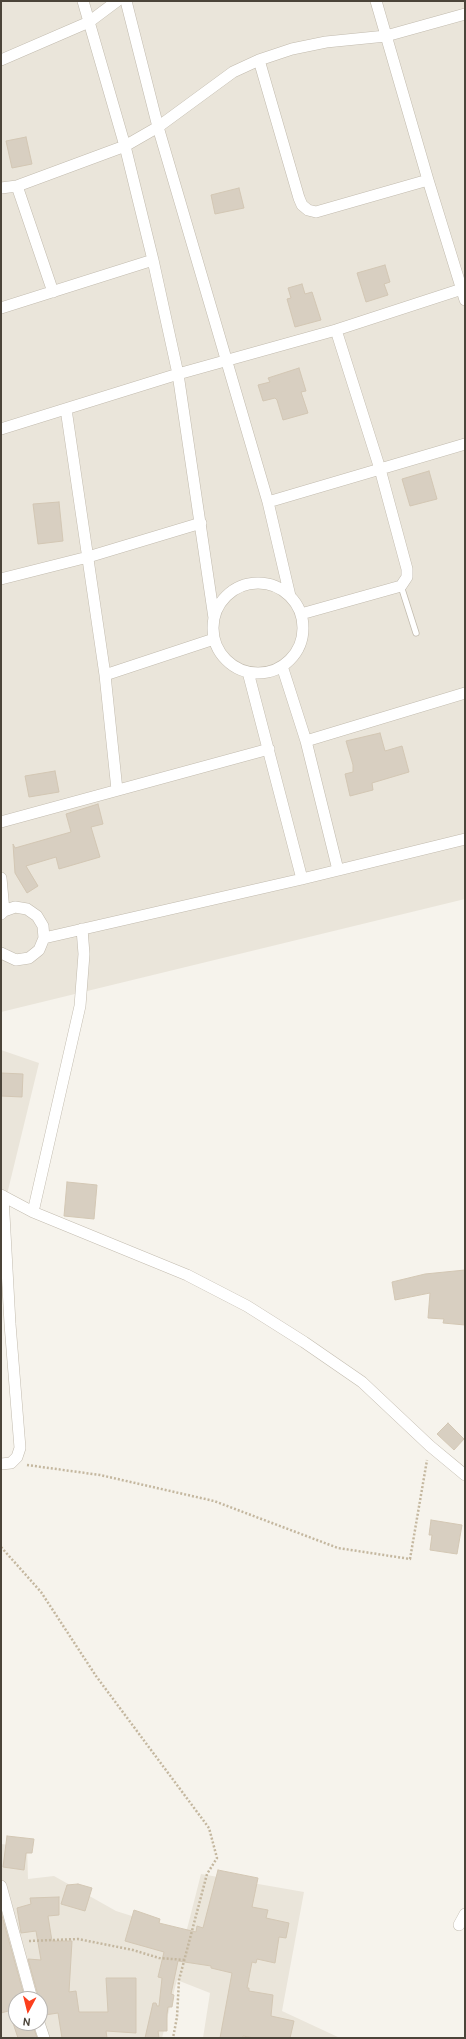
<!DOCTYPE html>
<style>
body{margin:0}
#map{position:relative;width:466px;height:2039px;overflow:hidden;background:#f6f3ec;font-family:Cabin,sans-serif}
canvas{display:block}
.frame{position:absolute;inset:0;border:2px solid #4b4439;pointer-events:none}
.north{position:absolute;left:8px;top:1991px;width:40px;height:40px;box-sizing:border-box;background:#fff;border:1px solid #b7b4b0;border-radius:50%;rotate:187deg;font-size:11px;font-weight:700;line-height:16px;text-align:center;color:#4b4439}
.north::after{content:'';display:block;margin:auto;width:14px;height:18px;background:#fc3f1d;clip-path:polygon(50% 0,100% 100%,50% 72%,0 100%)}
</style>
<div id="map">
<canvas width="466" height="2039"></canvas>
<div class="frame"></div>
<div class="north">N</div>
</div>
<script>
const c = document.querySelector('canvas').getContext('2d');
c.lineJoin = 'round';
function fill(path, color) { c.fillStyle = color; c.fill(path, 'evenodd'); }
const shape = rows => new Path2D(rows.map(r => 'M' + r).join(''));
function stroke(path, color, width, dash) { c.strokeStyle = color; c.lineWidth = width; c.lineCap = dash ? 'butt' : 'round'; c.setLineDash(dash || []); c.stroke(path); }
fill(shape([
 [1,1,465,1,465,899,1,1012],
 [1,1050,39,1063,1,1219],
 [1,1844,27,1847,28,1879,54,1876,116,1911,186,1933,201,1874,304,1892,282,2011,340,2038,203,2038,210,1993,177,1980,162,2038,1,2038],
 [16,1999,40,1999,40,2023,16,2023]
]), '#eae5da');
const building = shape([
 [26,137,32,164,12,168,6,141,26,137],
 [239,188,244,208,215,214,211,195,239,188],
 [385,265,390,282,384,284,388,295,366,302,357,273,385,265],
 [302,284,305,294,312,292,321,320,295,327,287,299,291,298,288,288,302,284],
 [299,368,306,391,301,392,308,413,283,420,277,400,275,398,263,401,258,385,270,382,268,378,299,368],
 [429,471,437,499,410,506,402,479,429,471],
 [59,502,63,541,38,544,33,504,59,502],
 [380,733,385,751,402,746,409,772,372,783,373,790,350,796,345,774,353,772,353,765,346,741,380,733],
 [55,771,59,792,29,797,25,776,55,771],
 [98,804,103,824,91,827,100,857,59,869,56,857,26,866,38,886,27,893,15,873,13,844,15,848,71,832,66,814,98,804],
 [1,1073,23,1074,22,1097,1,1096,1,1073],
 [67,1182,97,1185,94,1219,64,1216,67,1182],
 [465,1270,465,1325,443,1323,444,1319,428,1318,430,1293,395,1300,392,1282,425,1274,465,1270],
 [448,1423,464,1439,454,1450,437,1434,448,1423],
 [431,1520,462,1525,457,1554,430,1550,432,1535,429,1535,431,1520],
 [7,1836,34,1839,32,1853,26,1853,24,1870,3,1867,7,1836],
 [218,1870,258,1878,252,1907,268,1910,266,1918,289,1923,286,1938,279,1937,275,1963,257,1959,256,1963,252,1962,247,1988,249,1988,249,1991,273,1995,271,2016,294,2021,290,2038,254,2038,243,2036,243,2038,220,2038,232,1973,211,1968,211,1966,178,1961,171,1994,174,1995,172,2007,168,2007,167,2014,167,2031,158,2031,159,2038,145,2038,153,2003,156,2003,157,2006,159,2006,162,1978,158,1977,164,1952,125,1941,134,1910,160,1919,159,1923,196,1932,197,1926,203,1928,218,1870],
 [78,1884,92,1888,85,1911,61,1904,67,1885,78,1884],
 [59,1897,59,1915,48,1916,52,1941,72,1941,69,1992,76,1991,79,2012,108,2012,106,1978,136,1978,136,2033,106,2031,107,2038,62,2038,58,2013,45,2015,41,1999,39,1999,28,1959,41,1960,36,1931,21,1933,17,1908,31,1904,30,1898,59,1897],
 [1,1912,25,1999,16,1999,16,2009,1,2013,1,1912],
 [13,2023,32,2023,37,2038,18,2038,13,2023]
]);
fill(building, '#d8cfc1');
stroke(building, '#d3c7b4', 1);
const lane = shape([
 [401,586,416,633]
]);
const street = shape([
 [83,1,125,146,153,260,178,374,214,618],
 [126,1,158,127,268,502,290,596],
 [376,1,428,180,465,300],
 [1,60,89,22,117,1],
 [259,60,299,198,302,205,308,210,316,212,428,180],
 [17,186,53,292],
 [1,188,17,186,125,146,158,127,233,72,259,60,292,49,326,42,386,36,465,14],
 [1,308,153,260],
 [66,409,105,675,117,790],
 [1,429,178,374,336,330,465,288],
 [268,502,465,444],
 [1,579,88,557,201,523],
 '213 628a45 45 0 1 1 90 0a45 45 0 1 1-90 0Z',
 [301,614,401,586,407,577,407,569,380,469,336,330],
 [282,666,306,741,338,870],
 [248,672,302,879],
 [105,675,214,639],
 [306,741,465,693],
 [1,822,269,749],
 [1,878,4,911],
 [1,914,4,911,15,907,27,909,37,916,43,926,44,938,39,950,29,958,16,960,1,953],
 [44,938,302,879,465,839],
 [1,1195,33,1212,187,1275,247,1306,304,1342,362,1382,430,1446,465,1475],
 [33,1212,80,1006,84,954,82,929],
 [1,1464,11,1463,17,1457,20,1448,10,1324,3,1196],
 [1,1886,32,1999],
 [459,1925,465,1914],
 [39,2023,44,2038]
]);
stroke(lane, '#c2bbae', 7);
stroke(street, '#c2bbae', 12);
stroke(shape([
 [27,1465,100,1475,214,1501,338,1548,410,1559,427,1460],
 [1,1547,41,1592,96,1676,209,1828,217,1858,207,1874,179,1980,177,2017,173,2038],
 [29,1941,78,1939,133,1950,159,1958,185,1960]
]), '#c4b79f', 2.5, [2, 2]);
stroke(lane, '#fff', 5.5);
stroke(street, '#fff', 11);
</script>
